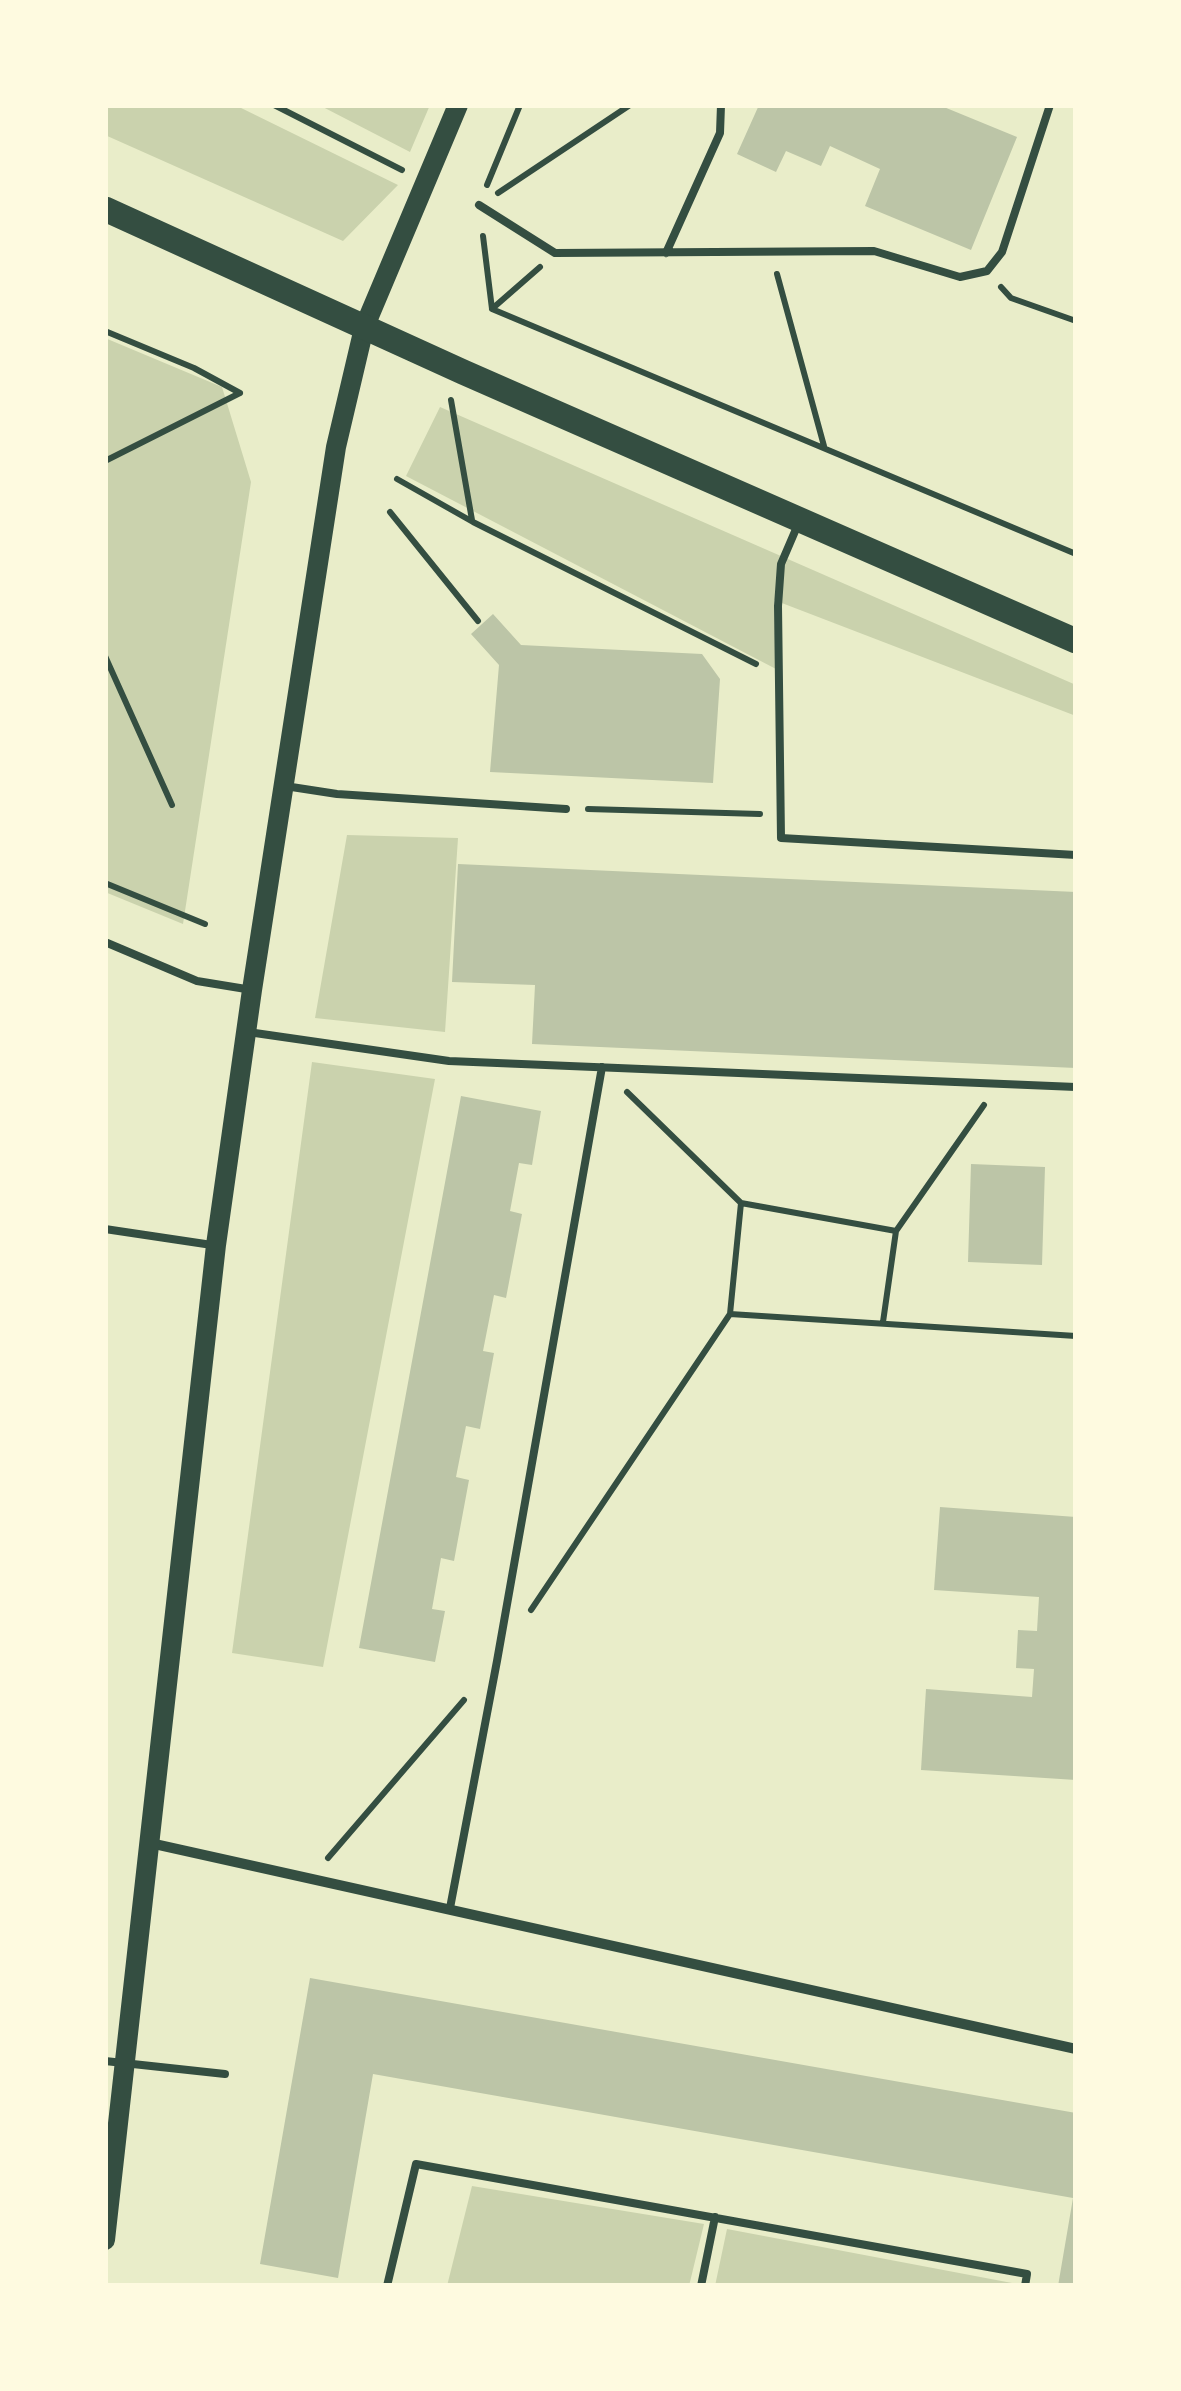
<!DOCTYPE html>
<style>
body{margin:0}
#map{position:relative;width:1181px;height:2391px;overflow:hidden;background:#e9edc9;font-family:Raleway,sans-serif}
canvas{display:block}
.frame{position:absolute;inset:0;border:108px solid #fefae0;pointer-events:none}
</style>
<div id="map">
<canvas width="1181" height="2391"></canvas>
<div class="frame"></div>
</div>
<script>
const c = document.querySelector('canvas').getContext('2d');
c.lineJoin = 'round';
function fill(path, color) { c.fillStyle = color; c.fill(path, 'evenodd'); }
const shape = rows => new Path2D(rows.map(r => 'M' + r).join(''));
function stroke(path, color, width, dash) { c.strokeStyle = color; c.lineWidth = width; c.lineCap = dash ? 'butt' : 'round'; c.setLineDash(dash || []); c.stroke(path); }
fill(shape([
 [105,105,235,105,398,185,343,241,105,135],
 [319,105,430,105,410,152],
 [105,338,222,387,251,482,183,924,105,892],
 [440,407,1076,685,1076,716,774,600,776,669,406,476],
 [347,835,458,838,445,1032,315,1018],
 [312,1062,435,1079,323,1667,232,1653],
 [472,2186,704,2224,689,2286,447,2286],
 [727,2229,1012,2283,1012,2286,715,2286]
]), '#cad2ad');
fill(shape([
 [759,105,939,105,1017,137,971,250,865,206,880,169,830,146,821,166,786,151,776,172,737,154],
 [493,614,521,645,702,654,720,679,713,783,490,772,499,665,471,634],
 [458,864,1076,892,1076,1068,532,1044,535,985,452,982],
 [461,1096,541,1111,532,1165,519,1163,510,1211,522,1214,506,1298,494,1295,483,1351,494,1353,480,1429,466,1426,456,1477,469,1480,454,1561,441,1558,432,1609,445,1611,435,1662,359,1648],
 [971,1164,1045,1167,1042,1265,968,1262],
 [940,1507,1076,1517,1076,1780,921,1770,926,1689,1032,1697,1034,1669,1016,1668,1018,1630,1037,1631,1039,1597,934,1590],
 [310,1978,1076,2113,1076,2286,1058,2286,1073,2198,373,2074,338,2278,260,2264]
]), '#bcc5a7');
stroke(shape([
 [274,105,402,170],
 [487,185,520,105],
 [498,193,630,105],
 [483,236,492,309],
 [777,274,824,446],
 [1001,287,1011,298,1076,321],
 [493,308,540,267],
 [492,309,1076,554],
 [105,331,194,368,240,393],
 [451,400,472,520],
 [105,461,240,393],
 [397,479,473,522,756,664],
 [390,512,478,621],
 [105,656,172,805],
 [588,809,760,814],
 [105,883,205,924],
 [741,1203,896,1231],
 [730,1314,1076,1336],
 [883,1322,896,1231,984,1105],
 [531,1610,730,1314,741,1203,627,1092],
 [328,1858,464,1700]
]), '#344e41', 6);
stroke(shape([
 [479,205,555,253,874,251,960,277,987,271,1002,252,1050,105],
 [666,253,720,133,721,105],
 [799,522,781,564,778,606,781,838,1076,855],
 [285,786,337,794,566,809],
 [105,942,197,981,252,990],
 [248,1032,449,1061,1076,1087],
 [105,1229,212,1245],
 [450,1908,497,1661,602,1067],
 [105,2061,225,2074],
 [387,2286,416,2164,1027,2274,1025,2286],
 [701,2286,715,2217]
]), '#344e41', 8);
stroke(shape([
 [150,1843,1076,2049]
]), '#344e41', 10);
stroke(shape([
 [105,2240,216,1245,252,990,336,447,364,328,458,105]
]), '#344e41', 20);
stroke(shape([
 [105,209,463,372,1076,641]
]), '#344e41', 25);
</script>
